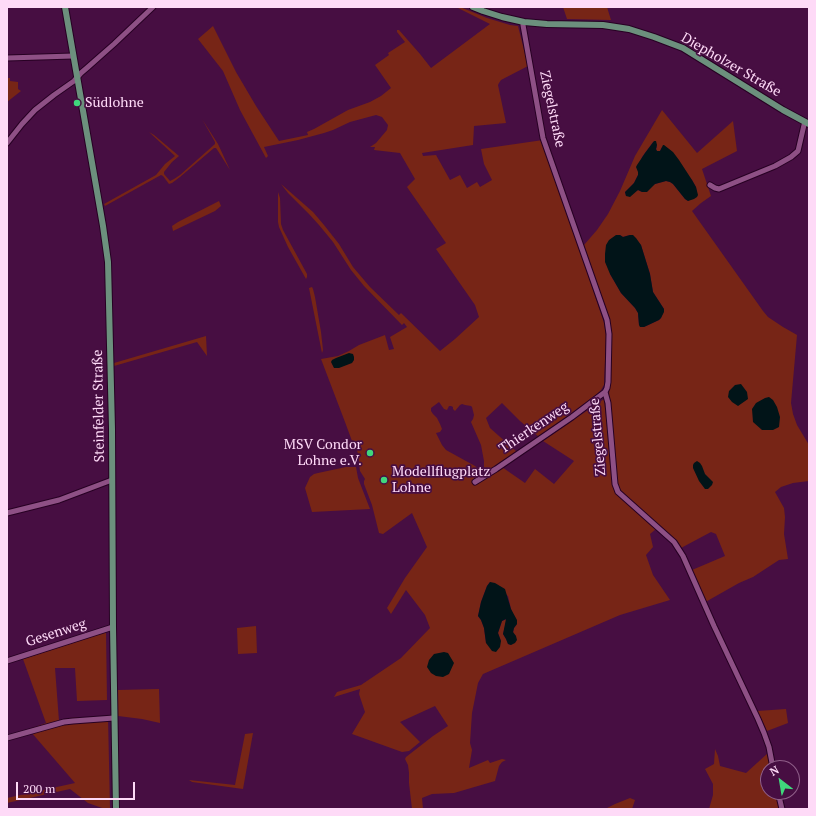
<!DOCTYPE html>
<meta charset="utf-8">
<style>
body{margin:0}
#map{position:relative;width:816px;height:816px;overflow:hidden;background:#470e42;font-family:"PT Serif",serif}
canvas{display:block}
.frame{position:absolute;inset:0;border:8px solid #fedaf7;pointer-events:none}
.north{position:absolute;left:760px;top:760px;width:40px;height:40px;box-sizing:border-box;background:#470e42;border:1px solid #90608a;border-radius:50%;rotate:329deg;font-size:11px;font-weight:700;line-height:16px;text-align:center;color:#fedaf7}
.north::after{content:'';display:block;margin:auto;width:14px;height:18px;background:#40d77c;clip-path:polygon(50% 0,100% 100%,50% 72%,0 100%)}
.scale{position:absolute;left:16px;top:782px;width:119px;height:18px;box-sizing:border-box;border:2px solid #fedaf7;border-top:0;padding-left:5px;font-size:12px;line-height:14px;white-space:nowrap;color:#fedaf7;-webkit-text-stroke:3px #470e42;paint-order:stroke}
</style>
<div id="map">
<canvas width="816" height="816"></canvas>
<div class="frame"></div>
<div class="north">N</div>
<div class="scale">200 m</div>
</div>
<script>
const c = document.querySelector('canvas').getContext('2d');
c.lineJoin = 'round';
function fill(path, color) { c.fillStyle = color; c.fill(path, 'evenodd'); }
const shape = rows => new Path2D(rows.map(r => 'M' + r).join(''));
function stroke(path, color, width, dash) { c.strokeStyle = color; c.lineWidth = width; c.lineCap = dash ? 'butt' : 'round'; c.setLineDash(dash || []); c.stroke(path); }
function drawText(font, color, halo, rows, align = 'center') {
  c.font = font + ' "PT Serif",serif'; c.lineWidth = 3.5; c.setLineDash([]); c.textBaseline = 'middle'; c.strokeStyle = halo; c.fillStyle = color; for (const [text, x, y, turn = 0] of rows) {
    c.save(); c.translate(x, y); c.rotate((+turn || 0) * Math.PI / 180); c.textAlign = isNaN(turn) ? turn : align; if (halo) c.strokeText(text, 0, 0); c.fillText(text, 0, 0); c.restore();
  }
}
fill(shape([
 [456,7,460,7,487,18,510,25,518,26,528,66,501,80,499,83,498,85,506,123,474,126,473,145,422,153,423,156,436,155,450,180,460,175,467,188,477,182,480,187,492,180,484,164,481,149,543,140,604,323,606,336,604,385,601,390,597,394,539,437,520,421,502,403,486,418,490,428,517,452,499,465,525,483,535,469,554,484,574,461,543,441,604,399,613,484,656,529,650,534,653,547,646,555,653,575,670,600,620,615,483,674,478,683,472,713,470,743,472,750,469,768,488,760,490,763,502,759,506,760,502,762,499,766,495,781,454,793,432,794,422,798,423,809,412,809,409,783,409,773,408,765,405,759,406,757,433,736,448,726,435,706,400,722,420,742,409,751,402,752,352,734,365,712,359,694,360,689,334,697,337,692,361,685,401,658,430,628,425,615,406,590,391,614,387,608,405,578,427,547,412,513,383,534,379,533,372,505,364,484,364,481,365,479,360,471,359,464,359,457,354,441,352,441,345,422,321,359,338,356,349,351,359,345,385,335,389,350,394,349,390,337,407,327,404,323,402,325,364,286,351,270,333,242,319,225,309,214,288,193,281,184,313,212,324,225,339,244,353,267,370,287,399,315,401,313,440,351,455,339,479,317,475,305,436,249,446,243,407,187,415,179,400,153,374,150,375,147,370,147,376,143,387,130,388,125,382,117,376,115,350,122,333,130,324,133,298,140,264,147,268,156,266,158,240,110,223,71,198,39,213,26,236,72,256,106,279,141,308,135,307,132,314,129,348,110,370,102,381,96,391,88,375,65,389,55,388,53,405,42,397,32,397,30,399,30,420,54,431,68,490,24],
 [439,402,444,409,447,410,449,406,451,406,453,407,453,409,455,411,460,405,462,404,465,405,471,406,472,407,474,415,473,419,471,422,481,445,484,461,484,469,486,472,482,475,478,469,475,466,446,450,442,445,436,433,440,432,442,429,440,424,437,418,433,414,431,411,431,408],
 [490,582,508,596,511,609,517,624,514,628,513,633,516,636,511,645,508,644,506,639,503,634,507,619,502,621,498,633,501,641,486,643,484,628,481,620,478,616,481,602,487,586],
 [563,7,607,7,611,20,567,19],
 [7,78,10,78,10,81,18,82,18,89,21,91,7,102],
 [662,110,697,153,733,121,737,151,702,169,711,196,701,203,692,211,763,311,768,317,783,327,797,335,791,403,793,414,797,425,809,445,809,481,793,483,781,487,775,492,784,508,785,517,784,534,788,559,779,560,753,577,739,583,709,600,706,602,692,570,725,556,716,534,711,532,681,548,675,540,620,492,616,483,609,396,612,342,611,330,609,321,584,245,597,230,608,214,620,191,635,156],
 [653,142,657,147,656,149,657,152,660,151,662,147,692,180,696,187,697,195,688,201,685,199,673,184,670,182,666,181,655,184,642,192,638,190,626,196,625,192,634,183,638,175,642,157],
 [620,235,623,237,630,235,641,245,650,274,653,292,664,309,661,318,659,320,644,327,639,325,638,313,635,308,621,293,610,274],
 [202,119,218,144,230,170,218,151,216,148,214,148,180,177,172,183,169,184,163,176,161,175,105,206,104,204,156,175,165,164,175,156,149,132,154,135,179,156,172,162,164,172,164,174,170,181,174,179,180,175,215,144,215,142],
 [278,192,280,198,281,224,283,230,307,274,307,277,306,279,288,247,279,227,278,222],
 [219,201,221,206,215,211,173,231,172,226,178,222],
 [312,287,313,289,315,297,321,332,323,350,322,353,309,288],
 [206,336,207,356,197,342,114,366,114,363],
 [346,467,356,467,358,478,370,509,312,512,305,488,310,477,314,474,318,473],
 [256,626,257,653,238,654,237,628],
 [106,632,107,700,77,701,75,668,55,668,59,721,69,718,108,716,110,809,105,809,88,803,70,789,7,803,7,798,75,783,31,732,18,733,46,723,23,659],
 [159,689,160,723,142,719,118,716,118,690],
 [786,709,788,723,767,731,757,711],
 [253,733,243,789,192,782,189,780,235,785,245,734],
 [715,749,718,756,720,766,746,773,768,753,771,768,768,768,768,792,776,792,780,809,709,809,713,795,713,784,705,769,714,764],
 [630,798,635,800,632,809,605,809,615,804]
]), '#772516');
fill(shape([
 [654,141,656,141,657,145,656,149,657,151,660,151,663,145,664,145,673,152,679,160,692,180,696,187,698,195,697,197,694,199,688,201,685,199,673,184,670,182,666,181,655,184,647,192,642,192,638,190,630,197,626,196,625,192,634,183,638,175,638,172,636,167,637,165,645,153],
 [616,235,620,235,623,237,630,235,633,235,636,238,641,245,650,274,653,292,664,309,664,312,661,318,659,320,644,327,640,327,639,325,638,313,635,308,621,293,610,274,605,262,605,254,606,245,609,240],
 [349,353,353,354,354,357,354,360,352,363,339,368,334,368,331,362,332,360,336,358],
 [741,384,747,392,748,399,738,406,732,402,728,397,729,391,735,385],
 [769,397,773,400,777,407,780,417,779,427,773,430,762,430,753,422,752,409,756,403,765,398],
 [697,461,700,463,702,466,705,474,713,482,712,485,708,489,705,489,699,481,693,468,693,465,694,463],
 [490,582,495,583,505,589,511,609,517,620,517,624,514,628,513,632,516,636,517,640,515,643,511,645,508,644,506,639,503,634,506,619,502,621,498,633,501,641,500,647,496,652,492,651,486,643,484,628,481,620,478,616,481,602,487,586],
 [444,652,448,653,454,663,449,674,443,677,436,676,431,673,427,667,429,660,434,654]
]), '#011418');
const minor = shape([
 [524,22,523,25,543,138,607,320,609,334,608,382,607,388,605,392,608,403,615,484,618,492,674,542,683,556,714,626,758,719,764,733,769,747,773,768],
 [7,58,73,56],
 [7,143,22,124,35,110,54,95,74,81,81,73,88,67,114,44,153,7],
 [710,185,715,188,719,189,775,166,791,157,798,151,804,125,805,122],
 [475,482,496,469,572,417,605,392],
 [7,513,59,500,112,480],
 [7,661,113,627],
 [7,738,64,722,73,721,114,718],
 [778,792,782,809]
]);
const major = shape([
 [65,7,103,226,108,262,112,429,113,627,116,809],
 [473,7,483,11,502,17,524,22,547,24,603,25,629,29,654,37,683,48,783,110,809,124]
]);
stroke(minor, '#270023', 7);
stroke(major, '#270023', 8);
stroke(minor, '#8e5085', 5);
stroke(major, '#6c907d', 6);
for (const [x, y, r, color] of [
 [77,103,4,"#40d77c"],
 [370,453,4,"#40d77c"],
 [384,480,4,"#40d77c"]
]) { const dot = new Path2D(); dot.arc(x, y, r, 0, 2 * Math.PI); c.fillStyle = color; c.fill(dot); stroke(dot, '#470e42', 1.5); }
drawText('14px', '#fedaf7', '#470e42', [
 ["Diepholzer Straße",731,65,30],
 ["Ziegelstraße",552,109,78],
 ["Steinfelder Straße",99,406,-91],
 ["Thierkenweg",534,428,-34],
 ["Ziegelstraße",598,437,-95],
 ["Gesenweg",56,633,-18]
]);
drawText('14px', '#fedaf7', '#470e42', [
 ["Südlohne",85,103],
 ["MSV Condor",362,445,"right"],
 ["Lohne e.V.",362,461,"right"],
 ["Modellflugplatz",392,472],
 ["Lohne",392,488]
], 'left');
</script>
